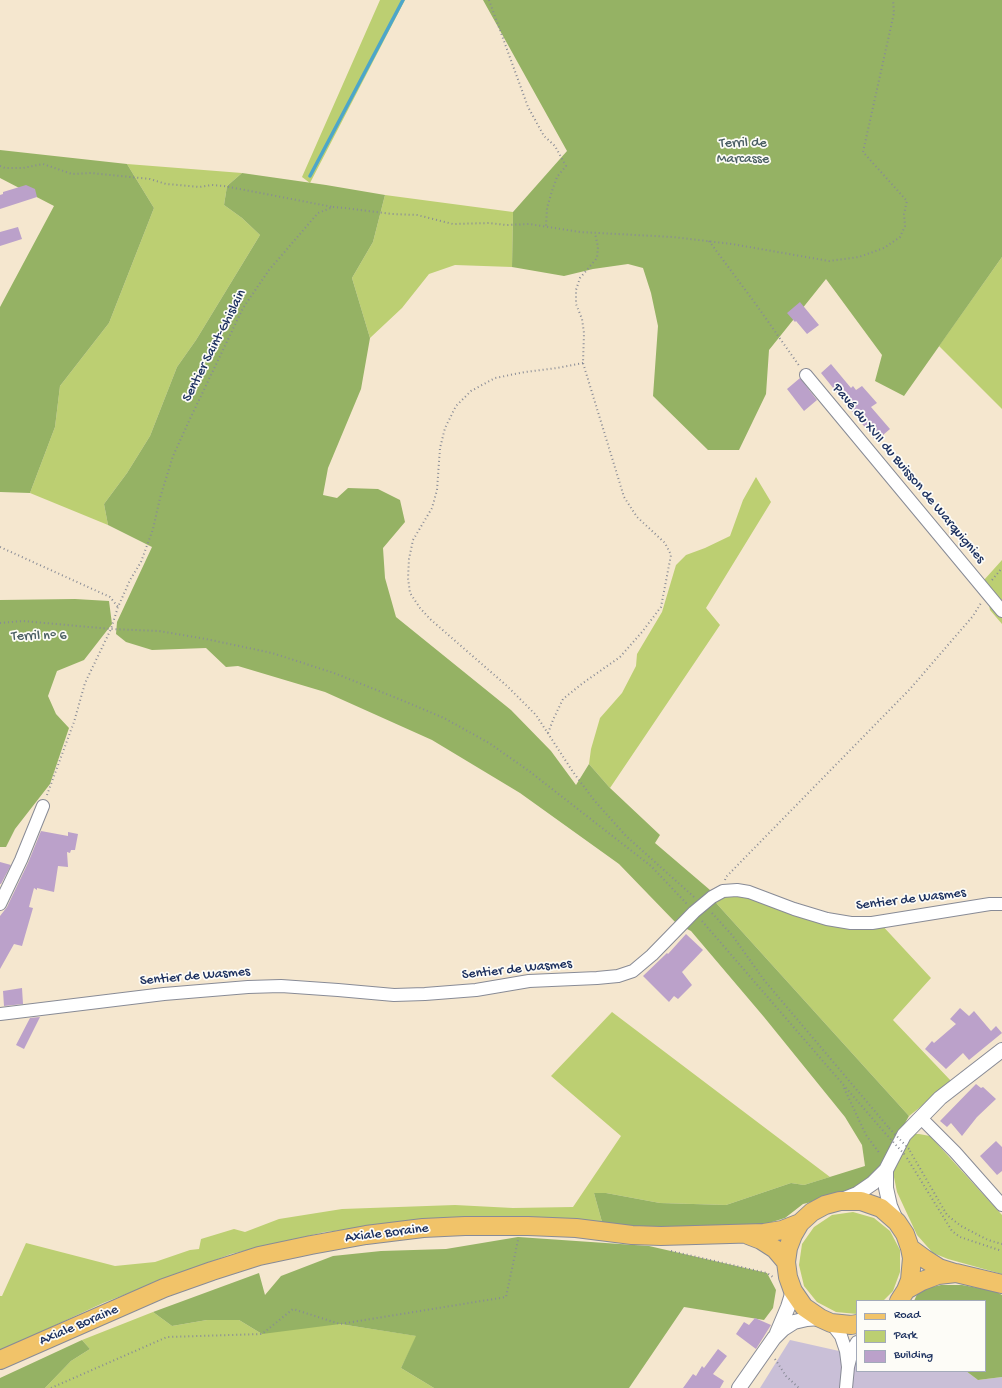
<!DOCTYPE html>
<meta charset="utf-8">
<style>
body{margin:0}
#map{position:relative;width:1002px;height:1388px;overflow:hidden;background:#f5e7cf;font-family:"Gochi Hand",sans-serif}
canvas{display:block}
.legend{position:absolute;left:856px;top:1300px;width:130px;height:72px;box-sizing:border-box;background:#fdfcf7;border:1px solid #a3aaba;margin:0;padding:5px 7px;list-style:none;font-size:12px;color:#1b2f5e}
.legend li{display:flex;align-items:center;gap:8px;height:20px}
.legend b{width:20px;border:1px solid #a3aaba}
</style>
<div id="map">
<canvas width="1002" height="1388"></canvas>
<ul class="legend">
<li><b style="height:5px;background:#f1c369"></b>Road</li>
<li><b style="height:11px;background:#bccf72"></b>Park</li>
<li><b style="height:11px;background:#bba1ca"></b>Building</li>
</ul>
</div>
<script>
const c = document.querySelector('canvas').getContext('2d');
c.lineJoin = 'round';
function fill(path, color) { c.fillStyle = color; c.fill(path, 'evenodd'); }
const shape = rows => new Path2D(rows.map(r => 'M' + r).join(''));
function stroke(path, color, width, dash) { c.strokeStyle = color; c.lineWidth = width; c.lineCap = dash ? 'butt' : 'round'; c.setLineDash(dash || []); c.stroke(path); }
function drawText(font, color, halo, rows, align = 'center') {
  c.font = font + ' "Gochi Hand",sans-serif'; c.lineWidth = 3.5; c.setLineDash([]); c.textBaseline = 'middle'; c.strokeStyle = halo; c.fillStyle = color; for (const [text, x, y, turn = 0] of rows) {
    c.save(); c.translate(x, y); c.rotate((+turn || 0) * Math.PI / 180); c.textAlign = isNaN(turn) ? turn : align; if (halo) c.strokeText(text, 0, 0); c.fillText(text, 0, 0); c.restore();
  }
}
fill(shape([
 [790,1340,857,1355,857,1371,941,1372,966,1371,978,1380,1002,1377,1002,1388,760,1388]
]), '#c9bfd7');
fill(shape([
 [380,0,405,0,310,183,302,177],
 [127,164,242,173,227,186,224,205,242,218,260,235,196,340,177,367,150,436,127,473,104,504,108,525,30,493,55,427,60,386,109,323,154,208],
 [385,195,513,212,512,267,455,265,429,274,402,308,370,338,352,278,373,242],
 [1002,257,1002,409,939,346],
 [756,477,771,502,706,608,720,625,610,788,589,764,591,749,600,718,622,693,636,666,637,654,662,612,676,565,686,555,705,548,730,536,743,500],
 [1002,560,1002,624,990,610,984,580],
 [742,886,822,912,852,919,879,922,931,978,893,1020,952,1082,909,1116,717,904,710,890],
 [612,1012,830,1177,804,1185,791,1183,726,1205,660,1203,606,1193,594,1193,602,1222,447,1219,325,1232,231,1254,103,1303,0,1351,0,1296,2,1296,26,1243,115,1266,155,1262,190,1250,199,1249,201,1239,234,1229,245,1232,279,1219,342,1209,455,1205,513,1208,573,1207,621,1136,551,1076],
 [914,1134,919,1134,930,1136,1002,1215,1002,1274,948,1259,933,1253,917,1235,897,1192,892,1167],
 [853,1212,874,1218,890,1231,900,1250,900,1272,893,1291,883,1301,857,1301,857,1314,836,1312,817,1302,804,1286,799,1265,802,1244,814,1227,832,1215],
 [293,1309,340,1324,417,1336,401,1368,434,1388,45,1388,71,1361,90,1349,82,1340,153,1312,172,1326,207,1320,239,1320,262,1334]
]), '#bccf72');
fill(shape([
 [483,0,1002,0,1002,257,904,396,875,381,882,355,826,279,769,350,766,394,739,450,708,450,653,396,658,326,651,293,643,268,628,264,593,269,564,276,512,267,513,212,567,151],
 [0,150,127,164,154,208,109,323,60,386,55,427,30,493,0,492,0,307,54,206,0,178],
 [242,173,326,185,385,195,373,242,352,278,370,338,361,389,328,468,323,495,337,498,348,488,378,489,400,500,405,522,383,548,385,578,396,617,511,710,551,751,576,785,589,764,610,788,660,835,655,843,710,890,717,904,909,1116,876,1174,852,1189,828,1198,803,1204,785,1218,759,1226,646,1230,602,1222,594,1193,606,1193,660,1203,726,1205,791,1183,804,1185,865,1166,862,1145,845,1117,764,1017,691,931,677,924,619,864,520,793,432,740,325,692,238,666,226,667,206,648,152,650,126,642,116,634,117,622,152,547,108,525,104,504,127,473,150,436,177,367,196,340,260,235,242,218,224,205,227,186],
 [75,599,109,601,112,624,84,660,57,671,48,696,56,714,69,728,50,784,15,829,6,847,0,847,0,600],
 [518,1237,649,1246,767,1273,776,1290,773,1308,764,1320,684,1307,629,1388,434,1388,401,1368,416,1336,340,1324,262,1334,239,1320,207,1320,172,1326,153,1312,259,1273,265,1295,281,1276,333,1256,381,1251,446,1249],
 [941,1285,962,1285,995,1291,1002,1295,1002,1377,978,1380,966,1371,985,1371,985,1301,914,1301,919,1290],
 [82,1340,90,1349,71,1361,45,1388,0,1388,0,1378]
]), '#95b264');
stroke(shape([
 [310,176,403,0]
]), '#4ca6ca', 3.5);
fill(shape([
 [26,185,35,189,37,197,0,209,0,195,3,194,3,192],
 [18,227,22,239,0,246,0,232],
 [800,302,819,325,807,334,796,321,795,322,787,313],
 [831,364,851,388,853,386,856,390,862,386,877,403,871,407,890,429,876,441,821,373],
 [800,378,817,400,804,411,787,389],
 [41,831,68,836,68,832,78,834,75,850,71,850,70,853,67,852,68,867,58,866,54,892,37,888,37,890,34,888,29,907,33,908,22,946,14,944,0,969,0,916,7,907,28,863],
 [0,862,11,865,1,884,0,884],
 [686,934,703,950,682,972,692,985,678,999,674,996,669,1002,643,976,667,953,668,954],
 [22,988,23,1004,4,1006,3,991],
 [960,1008,969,1016,974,1011,991,1031,996,1026,1002,1033,969,1060,963,1053,946,1069,925,1049,932,1041,934,1043,956,1024,950,1019],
 [40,1017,24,1049,16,1045,30,1018],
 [976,1084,981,1088,983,1087,996,1099,977,1117,962,1136,951,1123,947,1127,940,1121],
 [996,1141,1002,1147,1002,1171,997,1175,980,1156],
 [755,1318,771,1325,756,1349,736,1334,744,1322,749,1325],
 [718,1349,727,1356,713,1374,724,1381,720,1388,683,1388,693,1374,696,1376,702,1366,704,1368]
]), '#bba1ca');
const minor = shape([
 [806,375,1002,611],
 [0,904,21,860,43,806],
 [0,1014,164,994,248,987,281,986,338,990,394,995,425,994,476,990,529,981,597,978,618,976,633,971,652,955,694,912,712,897,723,891,737,890,749,892,794,909,827,919,851,923,872,923,990,904,1002,904],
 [921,1118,955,1152,1002,1205],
 [831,1323,841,1336,846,1351,848,1367],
 [846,1388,848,1367,852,1351,857,1342]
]);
const tertiary = shape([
 [886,1170,886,1188,890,1206,896,1220],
 [842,1200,857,1194,873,1183,886,1170,904,1135,940,1098,1002,1050],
 [777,1333,788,1307,793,1291],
 [739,1388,774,1338,783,1329,794,1322,807,1319,820,1318]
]);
const primary = shape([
 [748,1235,761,1240,775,1249,786,1262],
 [910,1248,925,1259,939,1268,955,1273],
 [906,1290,922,1281,938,1275,956,1273,1002,1284],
 [857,1324,851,1325,831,1323,820,1318,804,1307,793,1291,788,1277,786,1262,788,1248,793,1235,800,1223,812,1212,825,1205,840,1201,861,1201,881,1208,897,1222,905,1234,910,1248,912,1258,910,1280,906,1290,899,1301],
 [0,1360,164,1288,212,1271,259,1256,311,1245,366,1235,423,1228,465,1226,528,1226,576,1228,632,1235,661,1236,764,1233,782,1230,800,1223]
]);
stroke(minor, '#888b96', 14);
stroke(tertiary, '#888b96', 16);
stroke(primary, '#888b96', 20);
stroke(shape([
 [489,0,528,107,544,136,555,146,566,166,557,177,552,191,547,208,546,226],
 [0,166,5,168,23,168,43,164,72,174,91,173,150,179,166,184,178,185,199,187,212,185,224,186,333,207],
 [709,241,755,303,800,367],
 [583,363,557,368,525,372,495,378,471,391,456,406,445,428,440,448,437,490,432,508,413,540,409,559,408,578,410,593,420,608,430,619,507,686,536,715,573,772,594,800,626,836,694,897],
 [0,547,110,597,118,607],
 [992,580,1002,568],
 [0,623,23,621,111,629,159,631,206,639,272,653,334,673,399,699,444,718,489,743,529,771,651,866,687,904],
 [548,733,553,720,563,699,583,683,620,657,642,632,661,607,671,555,665,543,637,517,624,497,583,363,584,333,582,319,576,304,576,290,580,278,597,258,598,247,595,233],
 [47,795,74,722,85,683,111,629,118,607,130,580,141,562,153,529,160,498,173,456,189,421,243,308,269,270,318,213,333,207,345,208,392,214,417,215,453,224,489,223,506,225,529,224,580,232,673,237,732,244,829,261,859,257,884,248,900,237,905,226,904,214,907,201,863,152,894,13,893,0],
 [725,880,726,877,910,689,973,616,981,603],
 [712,913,732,935,764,980,889,1128],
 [702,921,885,1133],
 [844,1088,866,1135,880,1154],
 [910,1151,947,1215,961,1226,988,1240,1002,1244],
 [907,1158,952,1231,960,1237,1002,1251],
 [671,1251,767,1273,773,1277],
 [775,1359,786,1376,799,1388],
 [51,1388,167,1337,262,1334,293,1309,340,1324,506,1297,518,1240]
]), '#888b96', 2, [1, 3]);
stroke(minor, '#fff', 12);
stroke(tertiary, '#fff', 14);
stroke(primary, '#f1c369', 18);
stroke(shape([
 [889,1128,910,1150],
 [885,1133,906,1156]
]), '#888b96', 2, [1, 3]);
drawText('14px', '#4b5f64', '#fdfcf7', [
 ["Terril de",743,144],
 ["Marcasse",743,160],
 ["Terril n° 6",39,637]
]);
drawText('14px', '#1b2f5e', '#fdfcf7', [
 ["Sentier Saint-Ghislain",215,346,-63],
 ["Pavé du XVII du Buisson de Warquignies",908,474,50],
 ["Sentier de Wasmes",911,900,-7],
 ["Sentier de Wasmes",517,970,-6],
 ["Sentier de Wasmes",195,977,-5],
 ["Axiale Boraine",387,1234,-7],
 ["Axiale Boraine",79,1326,-23]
]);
</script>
